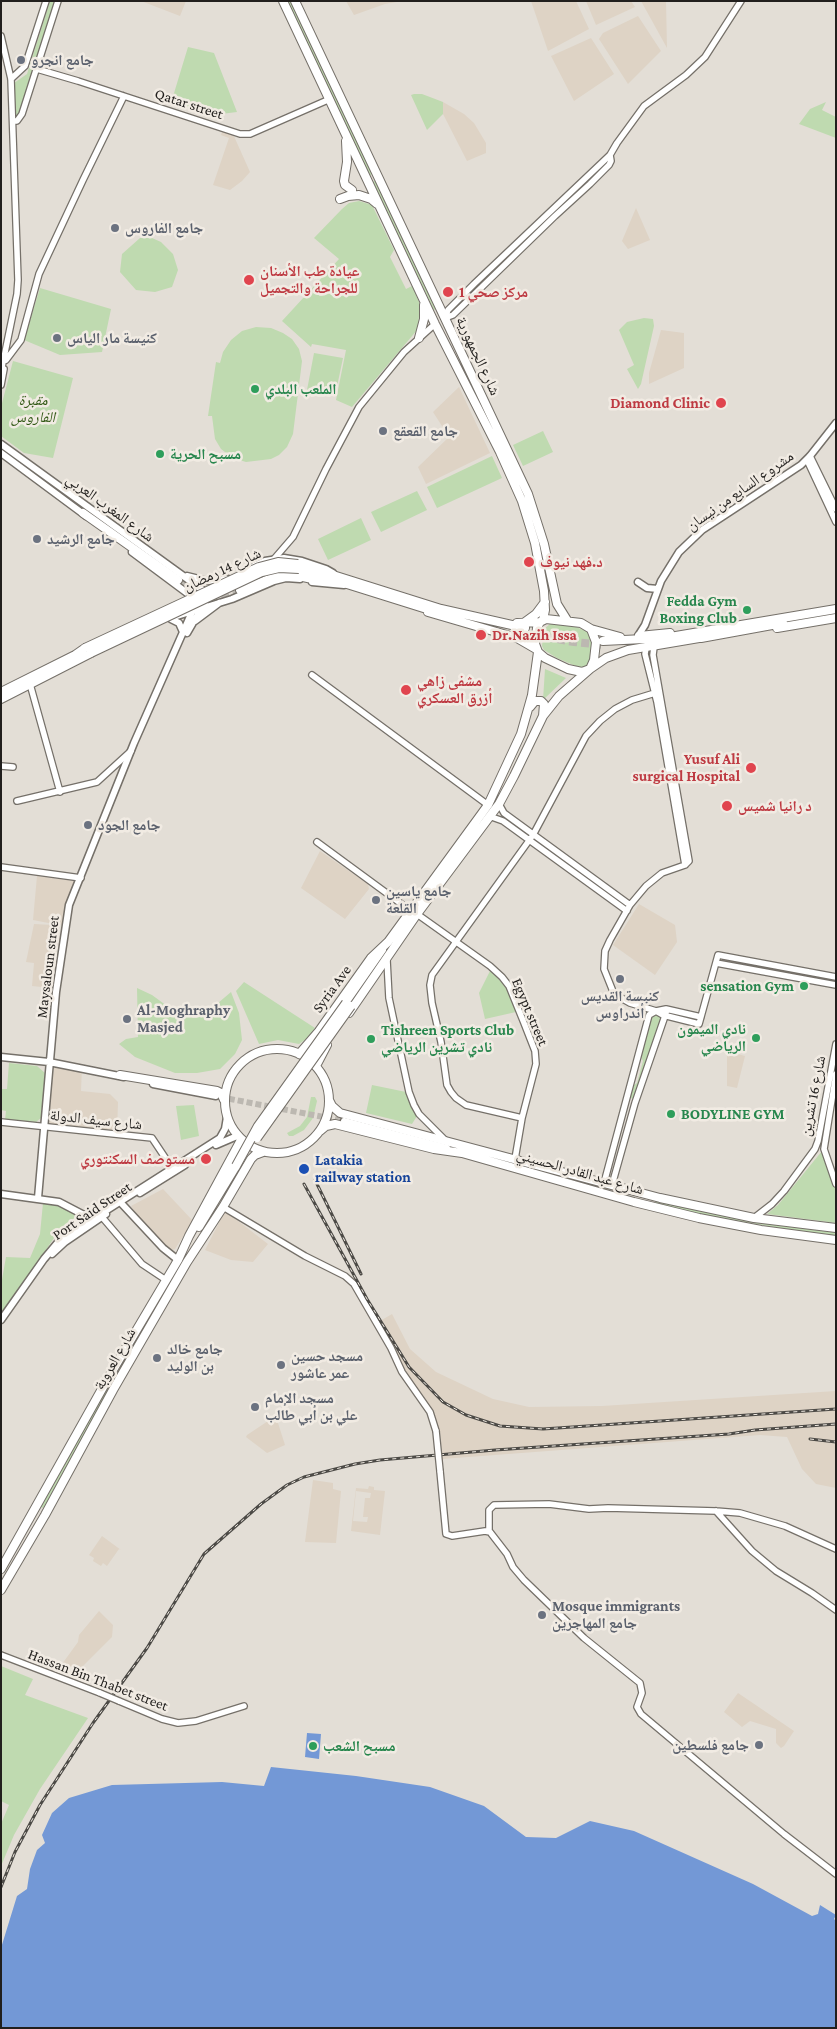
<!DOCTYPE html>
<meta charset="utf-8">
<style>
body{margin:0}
#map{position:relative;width:837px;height:2029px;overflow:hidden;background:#e3ded6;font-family:"Crimson Pro",serif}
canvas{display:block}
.frame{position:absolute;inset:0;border:2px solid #211f1d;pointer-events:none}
</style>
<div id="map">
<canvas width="837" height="2029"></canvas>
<div class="frame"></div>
</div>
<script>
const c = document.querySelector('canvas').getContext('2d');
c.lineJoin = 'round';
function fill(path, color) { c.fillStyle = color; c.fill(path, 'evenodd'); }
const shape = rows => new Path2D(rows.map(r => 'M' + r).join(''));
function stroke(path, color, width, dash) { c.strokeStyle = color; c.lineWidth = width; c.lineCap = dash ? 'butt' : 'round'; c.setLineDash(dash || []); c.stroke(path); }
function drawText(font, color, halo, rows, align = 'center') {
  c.font = font + ' "Crimson Pro","Noto Naskh Arabic",serif'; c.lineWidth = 5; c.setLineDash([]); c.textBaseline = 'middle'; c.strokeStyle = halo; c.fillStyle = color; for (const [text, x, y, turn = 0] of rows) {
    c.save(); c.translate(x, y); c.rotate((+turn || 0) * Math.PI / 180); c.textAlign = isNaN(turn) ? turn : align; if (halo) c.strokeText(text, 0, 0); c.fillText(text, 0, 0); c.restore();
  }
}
fill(shape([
 [141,1,186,1,180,16],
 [346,1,403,1,385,4,354,15],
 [531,1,576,1,589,29,548,51],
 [586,1,631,1,635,7,596,25],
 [641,1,666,1,667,48],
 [638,16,661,51,628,84,599,39,603,33],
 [591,38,614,74,574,101,551,56],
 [443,102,464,114,474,123,486,143,486,153,467,161,443,114],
 [222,132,233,134,250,172,242,181,230,190,213,185,229,138,221,135],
 [636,208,650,240,628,249,622,241],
 [661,330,684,333,684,368,649,384,649,373],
 [459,387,490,453,426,484,418,467,449,437,433,412],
 [320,851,368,884,369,889,345,919,301,888],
 [37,876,74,881,69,927,33,920],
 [639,904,675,925,677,942,655,975,613,945],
 [34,924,53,925,59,933,51,988,32,986,34,963,26,962],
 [727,1051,745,1056,737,1088,727,1086],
 [55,1060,82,1066,81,1091,110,1094,118,1102,117,1133,46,1125],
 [163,1189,193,1221,175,1249,172,1250,149,1234,131,1206],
 [225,1211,268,1244,253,1262,231,1260,205,1250],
 [392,1314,410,1349,436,1372,493,1399,529,1407,602,1406,836,1391,836,1488,816,1484,802,1469,787,1437,760,1435,442,1459,440,1432,431,1408,389,1348,375,1324],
 [274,1417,278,1423,285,1445,267,1453,246,1437,247,1435],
 [313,1480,333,1483,333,1489,341,1491,336,1543,305,1542],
 [369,1486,374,1487,374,1490,385,1491,380,1535,351,1531,356,1488,368,1489],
 [356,1491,371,1493,370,1498,365,1498,363,1517,368,1517,367,1522,353,1521],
 [102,1536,121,1550,119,1549,107,1566,103,1563,101,1566,93,1561,94,1558,89,1555],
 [99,1611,113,1625,112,1637,79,1670,62,1664,78,1642,79,1635],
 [738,1693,794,1731,784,1746,781,1748,776,1743,776,1729,750,1721,742,1727,724,1712]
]), '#ded3c5');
fill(shape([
 [50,1,57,1,20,112,16,116,14,83,27,74],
 [287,1,292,1,373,172,370,176],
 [188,47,214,53,237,112,221,114,171,103],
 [414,94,422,94,443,102,443,114,427,130,411,95],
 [826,102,822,110,836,117,836,138,799,124,810,109],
 [376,179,437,308,434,310,373,182],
 [359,201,372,205,394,250,390,257,406,289,412,286,420,304,418,329,352,407,336,400,346,350,312,344,311,347,282,321,339,259,314,238,342,209,349,203],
 [140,238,152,238,161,242,173,254,178,270,172,287,155,292,136,290,120,272,122,254],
 [40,288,111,309,102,352,60,355,24,340],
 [644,318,653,319,654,326,641,384,638,389,627,369,634,365,619,330,627,322],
 [256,327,271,328,283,333,292,339,299,349,302,361,293,434,287,447,279,455,271,459,246,462,233,458,221,449,215,439,212,416,208,416,216,362,220,363,223,352,231,340,242,331],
 [314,353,343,358,335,396,307,390],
 [13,361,73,378,53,458,24,453,1,436,1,407],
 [543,431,553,452,523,466,513,445],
 [492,456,502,478,437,508,427,487],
 [417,491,427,510,381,532,371,512],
 [361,518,371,540,328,560,318,539],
 [550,624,574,626,588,632,593,642,589,665,586,667,578,667,557,658,544,650,542,646,544,629],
 [545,669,566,678,543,700],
 [490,971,504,983,516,1012,485,1019,479,993],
 [244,982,315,1028,309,1037,299,1044,278,1040,259,1044,236,991],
 [137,988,152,995,178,1014,196,1018,211,1009,231,992,239,1013,242,1040,235,1054,220,1069,197,1073,175,1073,135,1057,119,1044,126,1039,138,1037],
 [654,1015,661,1017,662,1020,658,1033,655,1034,650,1051,652,1053,634,1100,630,1097,634,1085,637,1083,643,1061,641,1057,651,1017],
 [9,1063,37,1066,45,1073,41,1118,36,1122,5,1120,6,1111,1,1110,1,1089,7,1089],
 [372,1085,411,1093,417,1116,412,1124,366,1113],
 [311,1097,315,1097,317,1101,313,1118,304,1130,293,1136,289,1136,287,1133,300,1126,307,1117],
 [194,1105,199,1136,181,1140,176,1106],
 [822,1151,836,1191,836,1223,767,1214,778,1205],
 [656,1201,749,1219,836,1231,836,1237,707,1216,655,1203],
 [43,1203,57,1205,67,1209,77,1217,76,1221,54,1238,1,1316,1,1285,6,1257,30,1258,40,1234],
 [109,1386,112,1388,44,1507,42,1508,40,1505],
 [1,1666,33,1679,25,1695,88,1718,40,1789,14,1835,1,1866,1,1824,9,1805,1,1801]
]), '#bfdab0');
fill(shape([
 [307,1733,321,1734,319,1759,305,1757],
 [271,1767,356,1776,430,1787,484,1806,526,1837,556,1838,590,1821,634,1831,753,1884,812,1916,818,1914,820,1905,836,1915,834,1919,836,1921,836,2028,1,2028,1,1948,17,1896,27,1889,30,1869,37,1850,45,1843,42,1835,52,1813,69,1798,112,1785,222,1782,264,1786]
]), '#7398d6');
stroke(shape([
 [220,1097,344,1121]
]), '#bcb8b1', 6, [6, 3]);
stroke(shape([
 [178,580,199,594,210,597,224,596,240,590],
 [522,633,574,642,604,645]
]), '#bcb8b1', 8, [8, 4]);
const tertiary = shape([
 [1,36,11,79,18,280,17,294,1,372],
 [37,69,78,81,240,134,250,134,330,99],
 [11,79,25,66,46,1],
 [13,121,17,121,22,114,58,1],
 [445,318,448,310,474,284,610,155,617,143,644,106,686,75,705,57,741,1],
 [445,318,453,315,555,216,590,184,609,165,611,161,610,155],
 [6,360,21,340,39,274,83,180,124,96],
 [1,385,4,369],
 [810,456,836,509],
 [807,460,836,522],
 [274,559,293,537,326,469,359,407,404,352,435,324],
 [654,647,653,655,689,861,685,865,662,873,646,886,630,905,610,940,605,951,604,969,614,994,630,1003,656,1011,663,1015,699,1024,718,955,836,977],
 [646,648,645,654,657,702,685,865],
 [312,675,488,805],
 [30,684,60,792],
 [1,766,13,767],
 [17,801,97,782,131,751],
 [499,804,504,813,630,905],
 [489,816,503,821,627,911],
 [317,842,411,911],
 [1,867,81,878],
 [417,914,490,966,502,977,509,986,524,1023,535,1051,536,1064,522,1118,515,1159],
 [387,960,389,998,409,1092,414,1105,419,1114,445,1140],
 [716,963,836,985],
 [836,1074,824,1149,836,1184],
 [522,1118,466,1105,456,1098,451,1092,447,1085,441,1042,432,1003,430,985,432,975,533,835,586,736,600,721,615,709,632,700,655,693],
 [1,1122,152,1138,172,1168],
 [604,1183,649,1015,656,1011,666,1009,701,1017],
 [612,1185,635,1103,666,1013],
 [223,1207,305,1256,345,1276,354,1284,391,1348,402,1372,430,1412,436,1431],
 [102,1217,142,1264,166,1280],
 [754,1218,772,1204,784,1191,815,1149,818,1141,836,1044],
 [440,1471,446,1534,452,1536,485,1531,490,1532,507,1554,513,1567,524,1580,584,1638,640,1683,642,1693,637,1707,641,1714,784,1834,836,1874],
 [716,1511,752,1551,776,1571,812,1593,836,1610],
 [489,1531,489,1510,494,1505,549,1504,589,1509,608,1508,716,1511,740,1513,785,1526,836,1549],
 [1,1655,100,1693],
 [119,1701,162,1719,178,1723,196,1721,244,1706]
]);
const secondary = shape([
 [1,444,204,591,206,598,205,602,187,633],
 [1,453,86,516],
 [254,566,265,561,284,558,302,561,326,569,333,573],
 [187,576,207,581,228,579],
 [312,582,344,585],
 [638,582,647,588,658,589],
 [177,616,232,599,274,581,286,578,300,579],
 [171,619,179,623,183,632],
 [195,621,219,603],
 [638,636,645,625,661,581,679,552,702,530,801,465,810,456,836,423],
 [346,1003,383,950],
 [1,1057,49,1062,124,1077],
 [153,1084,216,1096],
 [344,1121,447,1148],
 [216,1145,237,1136],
 [140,1193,185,1165],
 [1,1194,59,1202,82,1214,94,1217],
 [38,1198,56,992,69,905,134,743,195,605,191,596,132,552],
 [122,1204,163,1248,178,1260],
 [52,1254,65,1242,106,1214],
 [1,1320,44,1259,60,1240,220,1138,225,1129,227,1117]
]);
const primary = shape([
 [283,1,435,324,500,452,522,501,535,543,544,591,545,610,543,620],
 [295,1,528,494,544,544,557,604,567,620],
 [346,141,347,162,344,181,345,185,352,190],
 [340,199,348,196,359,195,371,199,377,204],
 [419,338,424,319,424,305],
 [83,513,178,580],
 [298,564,441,609,525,628],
 [299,569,433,611],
 [240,590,280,575,289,574,317,580],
 [428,612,517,638,536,649],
 [546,619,581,623,591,629,596,642,594,660,590,669,582,672,568,669,545,658,538,652,535,644,537,628,540,622,546,619],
 [525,622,536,614,545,602],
 [517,623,540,622],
 [777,628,836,618],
 [591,629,620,637],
 [639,636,670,633],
 [701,638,783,623],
 [603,641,664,638,836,609],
 [1,692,75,655,85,648],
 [1,699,91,653],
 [530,707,535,701,541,701,544,704,543,716],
 [349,1013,417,914,499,804,514,776,543,716,559,696,590,669,606,658,628,650,705,637],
 '225 1101a52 52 0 1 1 104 0a52 52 0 1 1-104 0Z',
 [299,1054,319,1031,371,958,388,942,488,805,521,734,532,695,538,652],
 [316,1066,327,1045],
 [120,1075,217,1091,221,1093,224,1100],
 [329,1100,332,1106,340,1113,660,1198,754,1218,836,1228],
 [320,1131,326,1126,335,1124,434,1149,462,1153,634,1202,699,1218,761,1230,836,1240],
 [199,1227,236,1166],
 [1,1569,107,1380,178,1260,189,1236,241,1140],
 [1,1590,45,1515,113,1390,187,1262,223,1207,251,1159,255,1155,263,1152]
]);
stroke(tertiary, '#757069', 8);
stroke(secondary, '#757069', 9);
stroke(primary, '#757069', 10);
stroke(tertiary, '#fff', 5.5);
stroke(secondary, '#fff', 6);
stroke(primary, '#fff', 8);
const rail = shape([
 [315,1180,361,1274],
 [304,1184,367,1299,409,1367,443,1402,466,1415,500,1426,543,1429,836,1409],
 [810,1439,836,1442],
 [1,1887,15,1852,40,1805,93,1723,147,1648,204,1554,261,1504,287,1485,304,1477,355,1464,380,1460,495,1450,729,1434,755,1430,836,1424]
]);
stroke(rail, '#4c4a46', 3);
stroke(rail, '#f1ebe3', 1, [4]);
const tertiaryBridge = shape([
 [436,1431,440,1471],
 [100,1693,119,1701]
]);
const primaryBridge = shape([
 [85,648,259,567,278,562,298,564],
 [91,653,262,572,279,568,299,569],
 [257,1138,351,1006],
 [236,1166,258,1126,346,1003]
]);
stroke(tertiaryBridge, '#757069', 8, []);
stroke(primaryBridge, '#757069', 10, []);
stroke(tertiaryBridge, '#fff', 5.5);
stroke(primaryBridge, '#fff', 8);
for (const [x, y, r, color] of [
 [21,60,5,"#6b7280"],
 [115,228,5,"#6b7280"],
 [249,280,6,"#e0444e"],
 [448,292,6,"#e0444e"],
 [57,338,5,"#6b7280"],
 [255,389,5,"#2e9e5b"],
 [721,403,6,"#e0444e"],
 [383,431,5,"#6b7280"],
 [160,454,5,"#2e9e5b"],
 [37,539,5,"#6b7280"],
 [529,562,6,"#e0444e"],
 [747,610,5,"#2e9e5b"],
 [481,635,6,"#e0444e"],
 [406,690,6,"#e0444e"],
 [751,768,6,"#e0444e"],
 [727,806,6,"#e0444e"],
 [88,825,5,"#6b7280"],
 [376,900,5,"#6b7280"],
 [620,979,5,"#6b7280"],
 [804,986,5,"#2e9e5b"],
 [127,1019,5,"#6b7280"],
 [756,1038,5,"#2e9e5b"],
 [371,1039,5,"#2e9e5b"],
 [671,1114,5,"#2e9e5b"],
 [206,1159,6,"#e0444e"],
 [304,1169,6,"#1a4fb4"],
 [157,1358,5,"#6b7280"],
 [281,1365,5,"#6b7280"],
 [255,1407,5,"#6b7280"],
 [542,1615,5,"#6b7280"],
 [759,1745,5,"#6b7280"],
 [313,1746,5,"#2e9e5b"]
]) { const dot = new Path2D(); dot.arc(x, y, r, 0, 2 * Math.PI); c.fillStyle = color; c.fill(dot); stroke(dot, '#f1ebe3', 2); }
drawText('bold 15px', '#5b616d', '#f1ebe3', [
 ["جامع انجرو",31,60],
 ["جامع الفاروس",125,228],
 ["كنيسة مار الياس",67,338],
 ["جامع القعقع",393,431],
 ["جامع الرشيد",47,539],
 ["جامع الجود",98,825],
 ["جامع ياسين",386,891],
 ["القلعة",386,908],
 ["كنيسة القديس",620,996,"center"],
 ["أندراوس",620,1013,"center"],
 ["Al-Moghraphy",137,1010],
 ["Masjed",137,1027],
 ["جامع خالد",167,1349],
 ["بن الوليد",167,1366],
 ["مسجد حسين",291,1356],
 ["عمر عاشور",291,1373],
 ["مسجد الإمام",265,1398],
 ["علي بن أبي طالب",265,1415],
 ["Mosque immigrants",552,1606],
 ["جامع المهاجرين",552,1623],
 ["جامع فلسطين",749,1745,"right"]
], 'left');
drawText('15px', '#211f1d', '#f1ebe3', [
 ["Qatar street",189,104,18],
 ["شارع الجمهورية",478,356,65],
 ["مشروع السابع من نيسان",740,491,-35],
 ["شارع المغرب العربي",110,508,36],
 ["شارع 14 رمضان",222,570,-25],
 ["Maysaloun street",48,967,-83],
 ["Syria Ave",332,989,-54],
 ["Egypt street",530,1012,67],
 ["شارع 16 تشرين",813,1096,-79],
 ["شارع سيف الدولة",96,1120,6],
 ["شارع عبد القادر الحسيني",580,1172,16],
 ["Port Said Street",92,1211,-34],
 ["شارع العروبة",115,1359,-60],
 ["Hassan Bin Thabet street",98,1680,21]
]);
drawText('bold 15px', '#be3a42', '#f1ebe3', [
 ["عيادة طب الأسنان",260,271],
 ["للجراحة والتجميل",260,288],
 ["مركز صحي 1",459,292],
 ["Diamond Clinic",710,403,"right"],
 ["د.فهد نيوف",540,562],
 ["Dr.Nazih Issa",492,635],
 ["مشفى زاهي",417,681],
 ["أزرق العسكري",417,698],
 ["Yusuf Ali",740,759,"right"],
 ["surgical Hospital",740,776,"right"],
 ["د رانيا شميس",738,806],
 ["مستوصف السكنتوري",195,1159,"right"]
], 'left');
drawText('bold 15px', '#27864d', '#f1ebe3', [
 ["الملعب البلدي",265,389],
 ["مسبح الحرية",170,454],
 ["Fedda Gym",737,601,"right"],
 ["Boxing Club",737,618,"right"],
 ["sensation Gym",794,986,"right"],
 ["نادي الميمون",746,1029,"right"],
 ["الرياضي",746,1046,"right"],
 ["Tishreen Sports Club",381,1030],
 ["نادي تشرين الرياضي",381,1047],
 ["BODYLINE GYM",681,1114],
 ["مسبح الشعب",323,1746]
], 'left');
drawText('italic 15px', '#325915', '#f1ebe3', [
 ["مقبرة",33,400],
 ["الفاروس",33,417]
]);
drawText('bold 15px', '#164399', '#f1ebe3', [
 ["Latakia",315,1160],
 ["railway station",315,1177]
], 'left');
</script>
